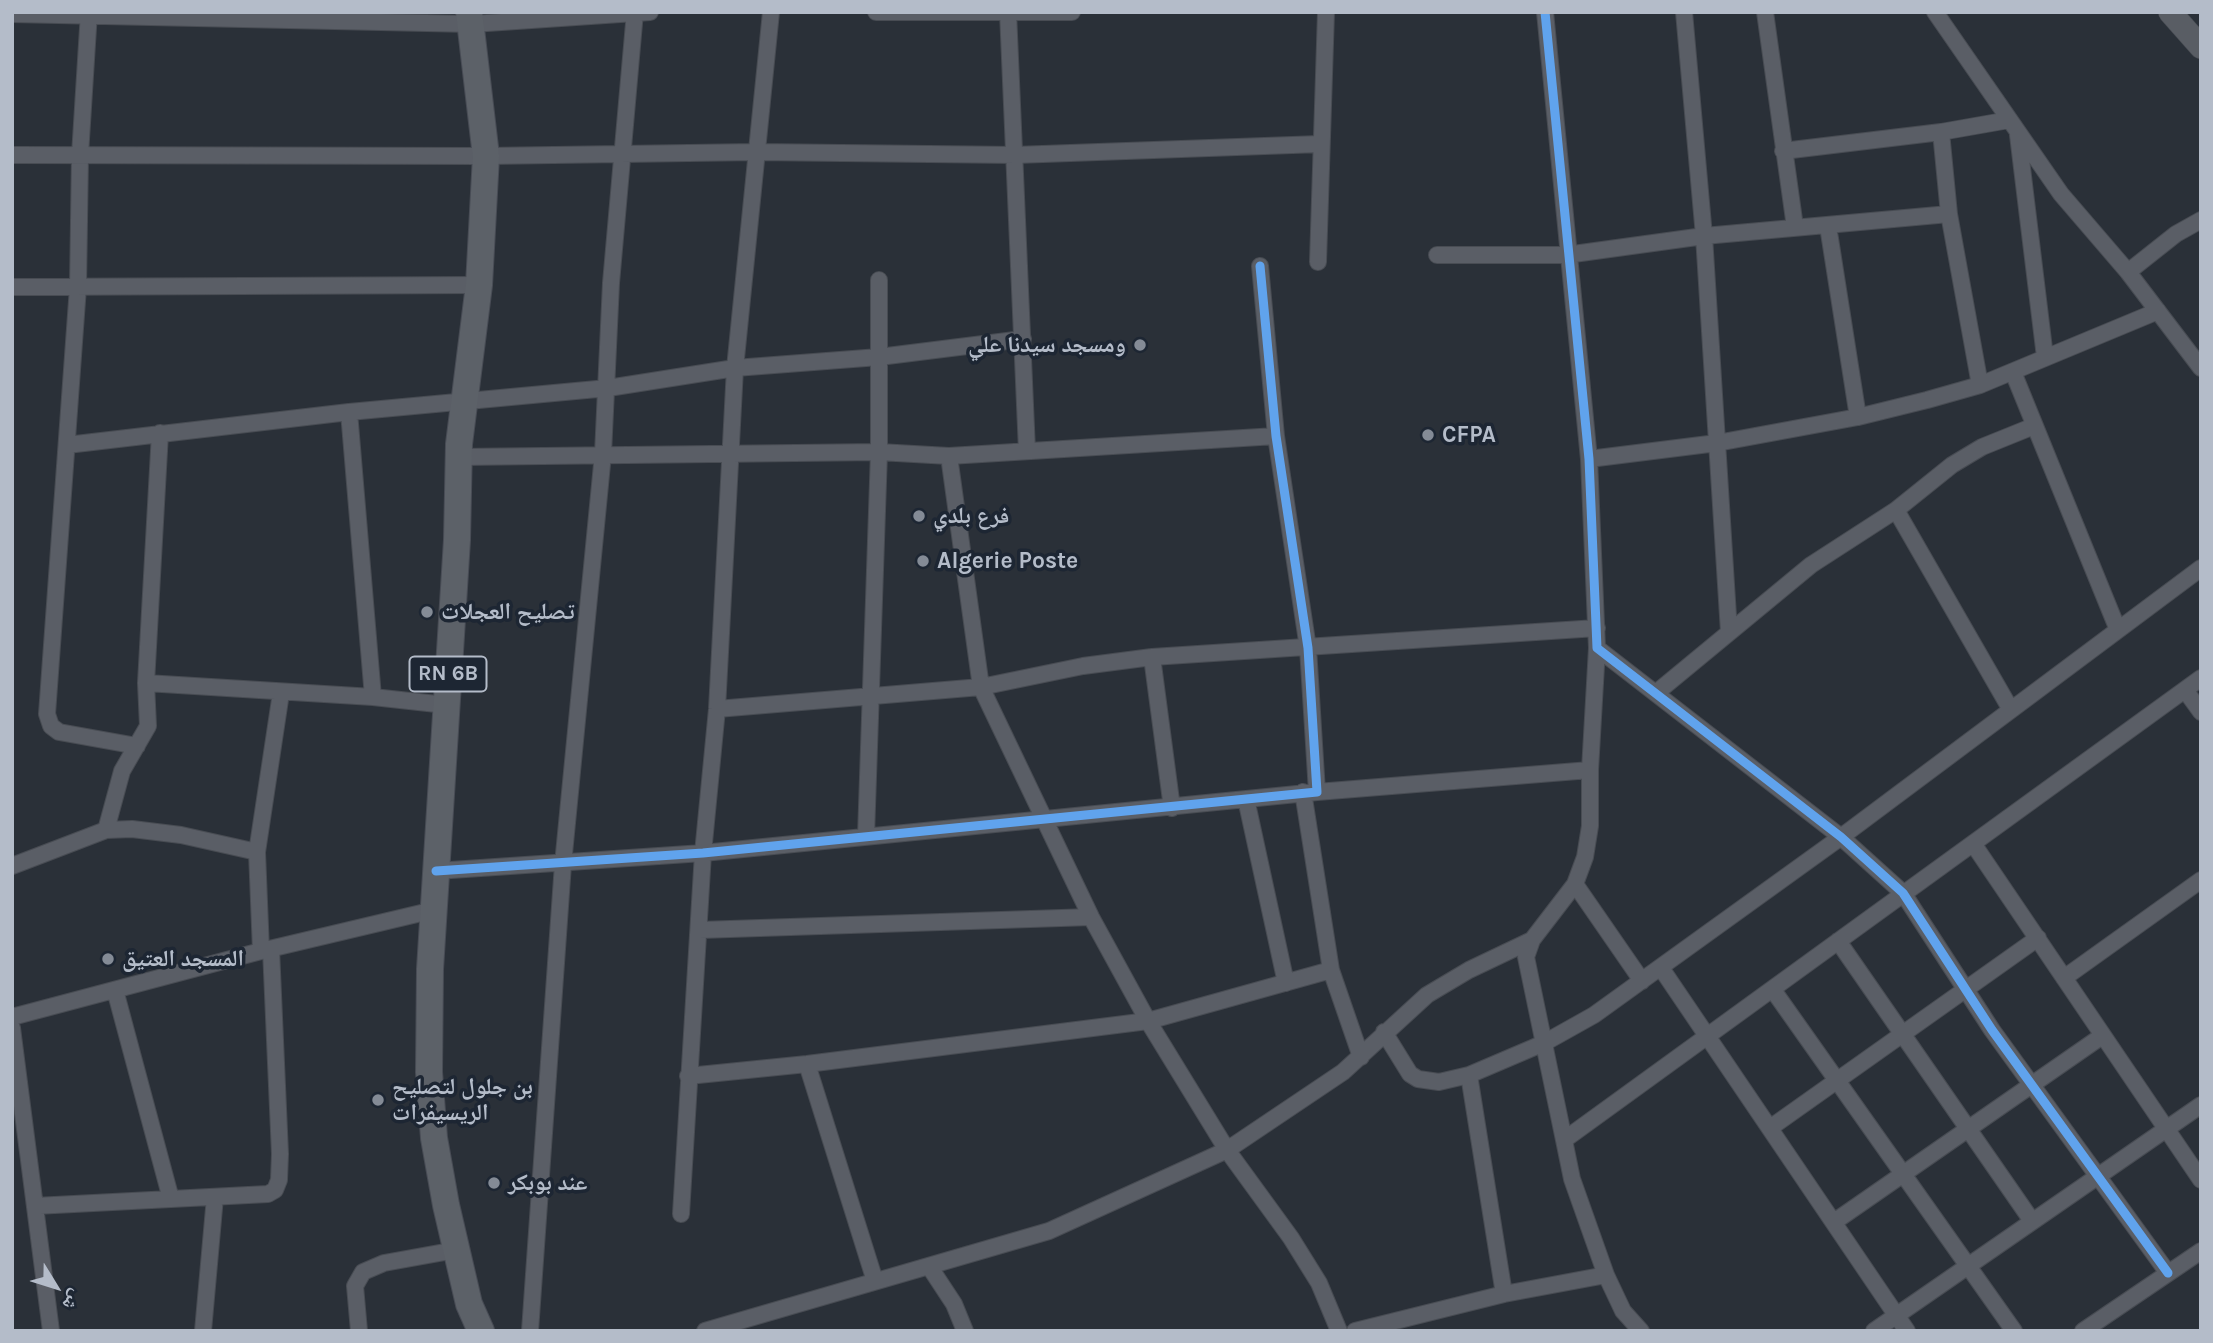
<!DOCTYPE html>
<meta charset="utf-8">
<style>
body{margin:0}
#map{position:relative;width:2213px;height:1343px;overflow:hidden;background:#2a3038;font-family:Karla,"Noto Naskh Arabic",sans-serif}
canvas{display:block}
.frame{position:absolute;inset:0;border:14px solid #b4bcc9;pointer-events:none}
.north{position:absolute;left:21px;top:1252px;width:70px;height:70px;-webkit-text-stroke:5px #1d2633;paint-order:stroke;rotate:128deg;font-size:19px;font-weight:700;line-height:28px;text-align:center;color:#b4bcc9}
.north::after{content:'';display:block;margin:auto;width:24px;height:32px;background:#b4bcc9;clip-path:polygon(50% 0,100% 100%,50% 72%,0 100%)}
</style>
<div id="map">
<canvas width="2213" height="1343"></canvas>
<div class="frame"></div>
<div class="north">ش</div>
</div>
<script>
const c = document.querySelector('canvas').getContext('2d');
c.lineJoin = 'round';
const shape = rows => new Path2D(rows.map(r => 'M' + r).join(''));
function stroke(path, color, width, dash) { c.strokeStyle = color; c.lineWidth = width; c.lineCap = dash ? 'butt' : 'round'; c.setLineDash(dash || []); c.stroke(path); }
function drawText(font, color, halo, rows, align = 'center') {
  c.font = font + ' Karla,"Noto Naskh Arabic",sans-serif'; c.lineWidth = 7; c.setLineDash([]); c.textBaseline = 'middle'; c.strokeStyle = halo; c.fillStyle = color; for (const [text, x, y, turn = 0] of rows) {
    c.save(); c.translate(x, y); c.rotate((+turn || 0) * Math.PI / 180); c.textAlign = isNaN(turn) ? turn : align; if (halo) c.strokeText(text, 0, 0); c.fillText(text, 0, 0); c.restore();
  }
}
const street = shape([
 [89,12,80,155,78,287,47,714,51,726,59,732,137,746],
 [876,12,1072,12],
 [1008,12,1027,451],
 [1545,12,1589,459,1597,648,1841,837,1903,893,1992,1030,2168,1273],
 [1684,12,1704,236,1729,632],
 [1765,12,1795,227],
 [1935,12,2061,194,2128,272,2201,368],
 [12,14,472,24,650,12],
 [1941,132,2009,120],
 [2018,135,2045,357],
 [1783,151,1941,132,1949,214,1980,385],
 [12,155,486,156,756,152,1015,155,1320,144],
 [1828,226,1858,417],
 [1437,255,1566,255,1704,236,1949,214],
 [1318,262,1326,12],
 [2128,272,2176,234,2201,220],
 [12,287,479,285],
 [2013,372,2118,630],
 [349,412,373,697],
 [67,445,349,412,608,388,735,368,879,357,1023,339],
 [949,456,981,687,1091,917,1148,1021,1227,1150,1291,1238,1319,1283,1339,1331],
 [459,457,879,452,949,456,1276,436],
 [1589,459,1717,443,1858,417,1927,400,1980,385,2158,311],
 [1896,510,2011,710],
 [1152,657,1172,808],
 [146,683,373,697,446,705],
 [2185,690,2201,712],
 [1656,693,1811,565,1896,510,1952,465,1982,447,2034,426],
 [717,709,981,687,1083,666,1152,657,1597,628],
 [1303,792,1331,970,1361,1057],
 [1317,792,1590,770,1597,648],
 [1246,799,1286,983],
 [106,830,122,771,148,726,146,683,160,433],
 [866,836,879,452,879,280],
 [1974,845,2201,1180],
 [12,866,106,830,132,829,181,835,257,852],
 [436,871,703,853,1317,792,1308,648,1276,436,1260,266],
 [1575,884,1642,981],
 [700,930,1091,917],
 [1838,941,2032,1221],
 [261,951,257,852,281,693],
 [1661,968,1907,1331],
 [2064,978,2201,880],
 [115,990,171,1199],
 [1773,990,2014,1331],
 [12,1017,261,951,434,910],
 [12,1028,51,1331],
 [1384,1032,1410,1074,1418,1079,1439,1082,1469,1075],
 [807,1064,875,1281],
 [688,1076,807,1064,1148,1021,1331,970],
 [1770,1128,2038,938],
 [1564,1140,1526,957,1532,940,1575,884,1585,857,1590,826,1590,770],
 [35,1206,268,1194,275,1190,279,1180,280,1154,271,949],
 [681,1214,703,853,717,709,735,368,771,12],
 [1834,1222,2102,1036],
 [929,1266,954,1304,965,1331],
 [1504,1294,1469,1075,1544,1043,1594,1015,1841,837,2201,568],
 [203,1331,215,1197],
 [359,1331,355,1286,363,1272,384,1263,456,1250],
 [530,1331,563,864,603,454,611,283,635,12],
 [705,1331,1049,1231,1227,1150,1343,1072,1427,995,1469,970,1532,940],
 [1355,1331,1504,1294,1606,1275],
 [1641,1331,1623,1311,1606,1275,1572,1179,1564,1140,2201,678],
 [1874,1331,2201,1105],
 [2083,1331,2201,1251]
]);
const secondary = shape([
 [2170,12,2201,47]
]);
const primary = shape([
 [469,12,486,156,479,285,459,444,457,540,430,969,429,1072,434,1138,446,1205,469,1304,481,1331]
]);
stroke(street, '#484c53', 18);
stroke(secondary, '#484c53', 24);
stroke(primary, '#484c55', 28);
stroke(street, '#5a5e66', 16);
stroke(secondary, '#595d64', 23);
stroke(primary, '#5c6168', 26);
stroke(shape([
 [1545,12,1589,459,1597,648,1841,837,1903,893,1992,1030,2168,1273],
 [436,871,703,853,1317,792,1308,648,1276,436,1260,266]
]), '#60a3ed', 9);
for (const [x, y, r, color] of [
 [1140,345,7,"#848b96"],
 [1428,435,7,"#848b96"],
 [919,516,7,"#848b96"],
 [923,561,7,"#848b96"],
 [427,612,7,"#848b96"],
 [108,959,7,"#848b96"],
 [378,1100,7,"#848b96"],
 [494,1183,7,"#848b96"]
]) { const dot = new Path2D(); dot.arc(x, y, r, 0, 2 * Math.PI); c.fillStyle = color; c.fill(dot); stroke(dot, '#1d2633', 2.5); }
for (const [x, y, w] of [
 [448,674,77]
]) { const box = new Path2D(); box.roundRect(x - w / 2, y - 17.5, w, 35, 5); c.fillStyle = '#1d2633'; c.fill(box); stroke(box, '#b4bcc9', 2); }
drawText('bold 21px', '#b4bcc9', null, [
 ["RN 6B",448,674]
]);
drawText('bold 23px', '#b4bcc9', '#1d2633', [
 ["ومسجد سيدنا علي",1126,345,"right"],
 ["CFPA",1442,435],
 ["فرع بلدي",933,516],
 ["Algerie Poste",937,561],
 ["تصليح العجلات",441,612],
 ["المسجد العتيق",122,959],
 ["بن جلول لتصليح",392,1087],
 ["الريسيفرات",392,1113],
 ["عند بوبكر",508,1183]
], 'left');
</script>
